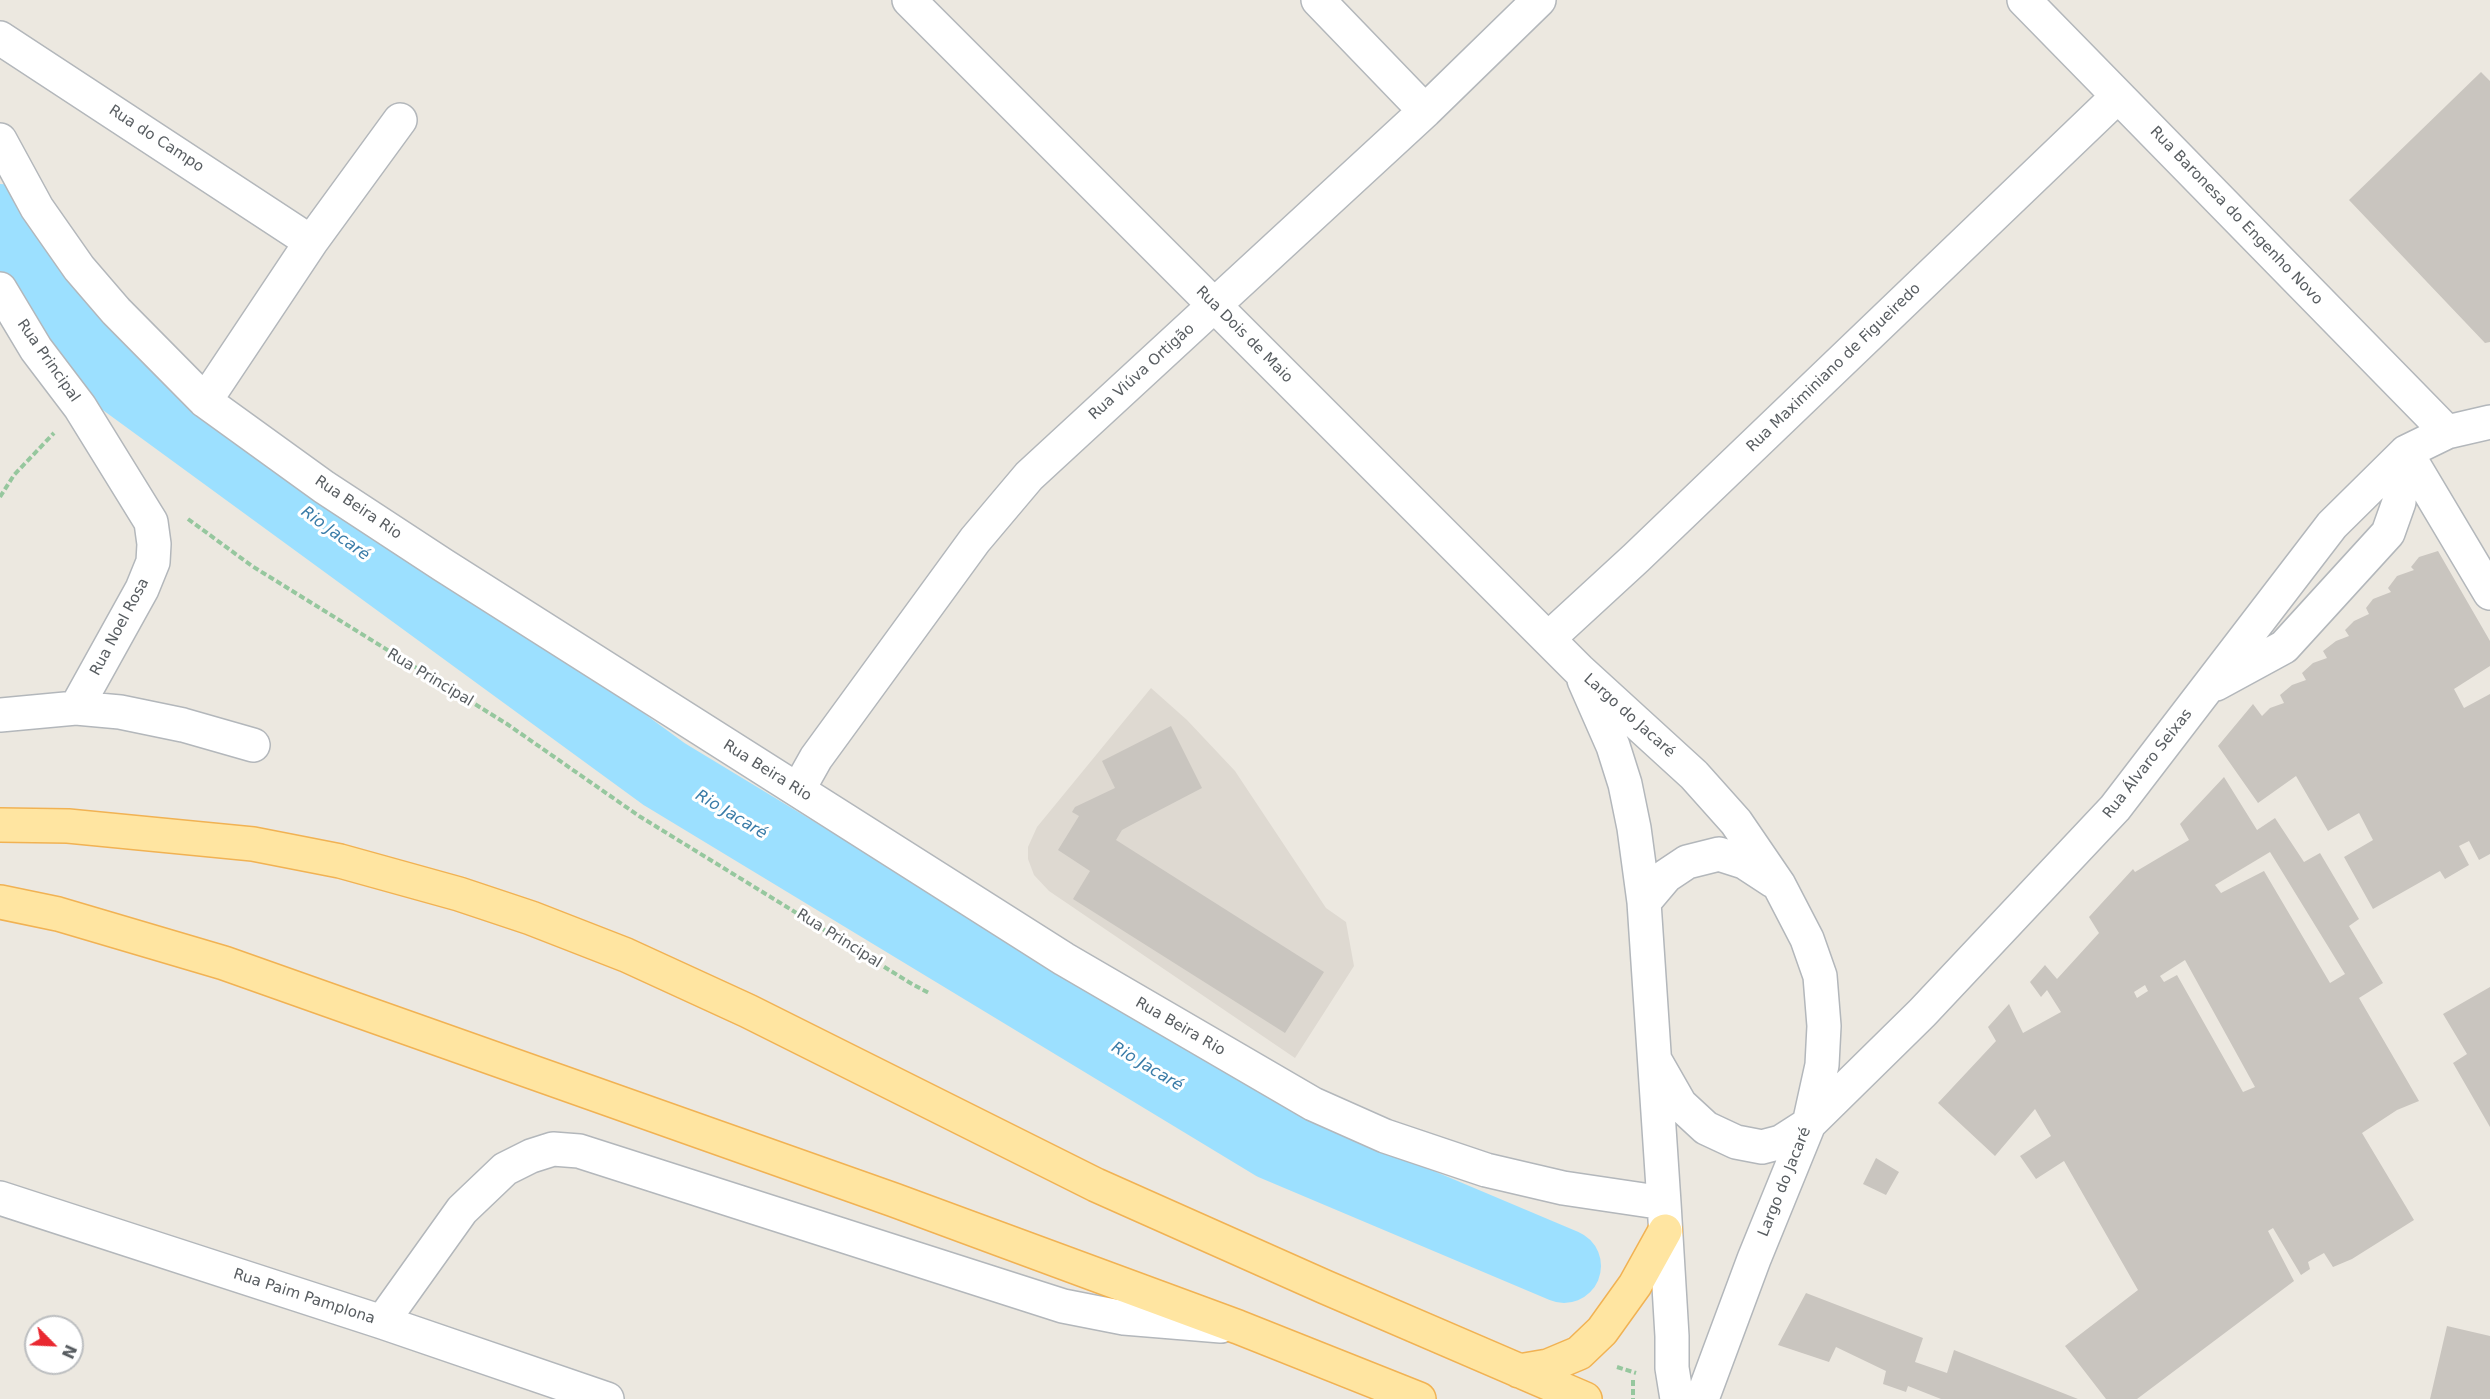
<!DOCTYPE html>
<meta charset="utf-8">
<style>
body{margin:0}
#map{position:relative;width:2490px;height:1399px;overflow:hidden;background:#ece8e0;font-family:"DejaVu Sans",sans-serif}
canvas{display:block}
.north{position:absolute;left:24px;top:1315px;width:60px;height:60px;box-sizing:border-box;background:#fff;border:2px solid #bcbec0;border-radius:50%;rotate:114deg;font-size:16px;font-weight:700;line-height:24px;text-align:center;color:#585d61}
.north::after{content:'';display:block;margin:auto;width:21px;height:27px;background:#e92830;clip-path:polygon(50% 0,100% 100%,50% 72%,0 100%)}
</style>
<div id="map">
<canvas width="2490" height="1399"></canvas>
<div class="north">N</div>
</div>
<script>
const c = document.querySelector('canvas').getContext('2d');
c.lineJoin = 'round';
function fill(path, color) { c.fillStyle = color; c.fill(path, 'evenodd'); }
const shape = rows => new Path2D(rows.map(r => 'M' + r).join(''));
function stroke(path, color, width, dash) { c.strokeStyle = color; c.lineWidth = width; c.lineCap = dash ? 'butt' : 'round'; c.setLineDash(dash || []); c.stroke(path); }
function drawText(font, color, halo, rows, align = 'center') {
  c.font = font + ' "DejaVu Sans",sans-serif'; c.lineWidth = 6; c.setLineDash([]); c.textBaseline = 'middle'; c.strokeStyle = halo; c.fillStyle = color; for (const [text, x, y, turn = 0] of rows) {
    c.save(); c.translate(x, y); c.rotate((+turn || 0) * Math.PI / 180); c.textAlign = isNaN(turn) ? turn : align; if (halo) c.strokeText(text, 0, 0); c.fillText(text, 0, 0); c.restore();
  }
}
fill(shape([
 [1151,688,1187,720,1235,771,1326,908,1346,922,1354,966,1295,1058,1049,891,1034,875,1028,859,1028,847,1037,827]
]), '#ded9d1');
stroke(shape([
 [0,221,115,373,664,774,1275,1144,1564,1266]
]), '#9ce0ff', 74);
fill(shape([
 [2481,72,2490,81,2490,342,2485,343,2349,200],
 [2438,551,2490,641,2490,666,2454,689,2464,708,2490,694,2490,854,2479,860,2469,841,2459,846,2469,865,2445,879,2440,871,2373,909,2344,857,2373,840,2359,813,2328,831,2296,776,2258,803,2218,746,2253,704,2262,716,2270,708,2284,703,2280,695,2292,685,2306,680,2302,673,2313,663,2327,658,2323,651,2336,641,2349,636,2345,630,2354,621,2369,614,2366,608,2373,599,2391,592,2388,588,2397,576,2414,570,2411,567,2419,557],
 [1171,726,1202,788,1133,824,1122,830,1116,840,1324,972,1285,1033,1073,899,1090,871,1058,850,1079,816,1072,812,1075,807,1115,788,1102,761],
 [2224,777,2257,830,2275,818,2304,862,2320,853,2359,919,2349,926,2383,983,2359,998,2419,1101,2397,1110,2362,1133,2414,1220,2352,1259,2333,1267,2324,1253,2308,1262,2310,1269,2301,1275,2273,1228,2268,1231,2294,1281,2137,1399,2106,1399,2065,1346,2138,1290,2064,1161,2036,1179,2020,1156,2051,1136,2035,1109,1995,1156,1938,1103,1996,1041,1988,1027,2009,1004,2023,1033,2061,1012,2047,990,2041,997,2030,982,2045,965,2057,979,2099,933,2089,917,2133,869,2135,872,2189,840,2180,824],
 [2270,852,2345,974,2330,983,2264,871,2221,893,2215,885],
 [2185,960,2255,1087,2243,1092,2177,975,2164,982,2160,976],
 [2145,985,2148,991,2137,998,2134,992],
 [2490,987,2490,1127,2453,1063,2467,1054,2443,1014],
 [1876,1158,1899,1172,1886,1195,1863,1184],
 [1806,1293,1923,1338,1915,1362,1947,1373,1954,1350,2078,1399,1941,1399,1908,1386,1906,1392,1883,1384,1886,1371,1836,1347,1829,1362,1778,1345],
 [2447,1326,2490,1336,2490,1399,2430,1399]
]), '#c9c5bf');
const minor = shape([
 [909,0,1579,670,1694,775,1736,822,1779,885,1807,939,1820,976,1824,1026,1822,1065,1809,1124,1754,1259,1702,1399],
 [1318,0,1425,111],
 [2024,0,2447,432],
 [0,38,311,242],
 [0,140,37,208,79,268,116,311,205,401,324,487,443,565,1064,959,1313,1104,1385,1136,1486,1170,1563,1188,1664,1203],
 [0,289,36,349,80,407,151,522,154,544,153,562,142,589,76,708],
 [205,401,311,242,400,120],
 [2406,452,2490,593],
 [1549,638,1636,558,2118,96],
 [1584,680,1613,746,1625,784,1634,828,1644,902,1664,1203,1672,1336,1672,1368,1677,1399],
 [2216,684,2284,647,2388,533,2399,502,2400,483,2395,464],
 [0,715,76,708,120,712,183,725,253,745],
 [798,790,816,758,975,540,1029,476,1425,111,1539,0],
 [1644,902,1666,876,1687,862,1719,854,1744,862,1773,881],
 [1656,1062,1680,1104,1706,1128,1736,1142,1762,1147,1781,1142,1809,1124,1922,1013,2115,808,2332,525,2406,452,2447,432,2490,422],
 [0,1198,382,1322,607,1399],
 [382,1322,462,1210,505,1169,531,1156,553,1149,579,1151,1063,1306,1124,1318,1221,1326]
]);
const major = shape([
 [0,825,68,826,253,844,340,861,459,894,531,918,626,955,748,1011,1096,1185,1325,1287,1585,1399],
 [0,902,58,914,224,963,894,1200,1238,1327,1419,1399],
 [1519,1371,1548,1366,1579,1353,1602,1331,1635,1285,1665,1231]
]);
stroke(minor, '#b3b7bb', 36);
stroke(major, '#f1b253', 36);
stroke(shape([
 [0,497,14,475,54,433],
 [188,519,252,566,507,724,639,816,912,984,929,993],
 [1617,1367,1636,1373],
 [1633,1380,1633,1399]
]), '#96c79e', 4, [6, 3]);
stroke(minor, '#fff', 33);
stroke(major, '#ffe5a1', 33);
drawText('15px', '#585d61', '#fff', [
 ["Rua do Campo",156,139,33],
 ["Rua Baronesa do Engenho Novo",2236,216,46],
 ["Rua Dois de Maio",1244,335,45],
 ["Rua Principal",48,361,55],
 ["Rua Maximiniano de Figueiredo",1834,368,-44],
 ["Rua Viúva Ortigão",1142,372,-42],
 ["Rua Beira Rio",358,508,34],
 ["Rua Noel Rosa",120,627,-62],
 ["Rua Principal",430,678,31],
 ["Largo do Jacaré",1629,716,42],
 ["Rua Álvaro Seixas",2148,764,-52],
 ["Rua Beira Rio",767,771,32],
 ["Rua Principal",839,939,32],
 ["Rua Beira Rio",1180,1027,30],
 ["Largo do Jacaré",1785,1182,-68],
 ["Rua Paim Pamplona",304,1297,18]
]);
drawText('italic 16px', '#397ba7', '#fff', [
 ["Rio Jacaré",335,534,36],
 ["Rio Jacaré",731,815,31],
 ["Rio Jacaré",1147,1067,31]
]);
</script>
